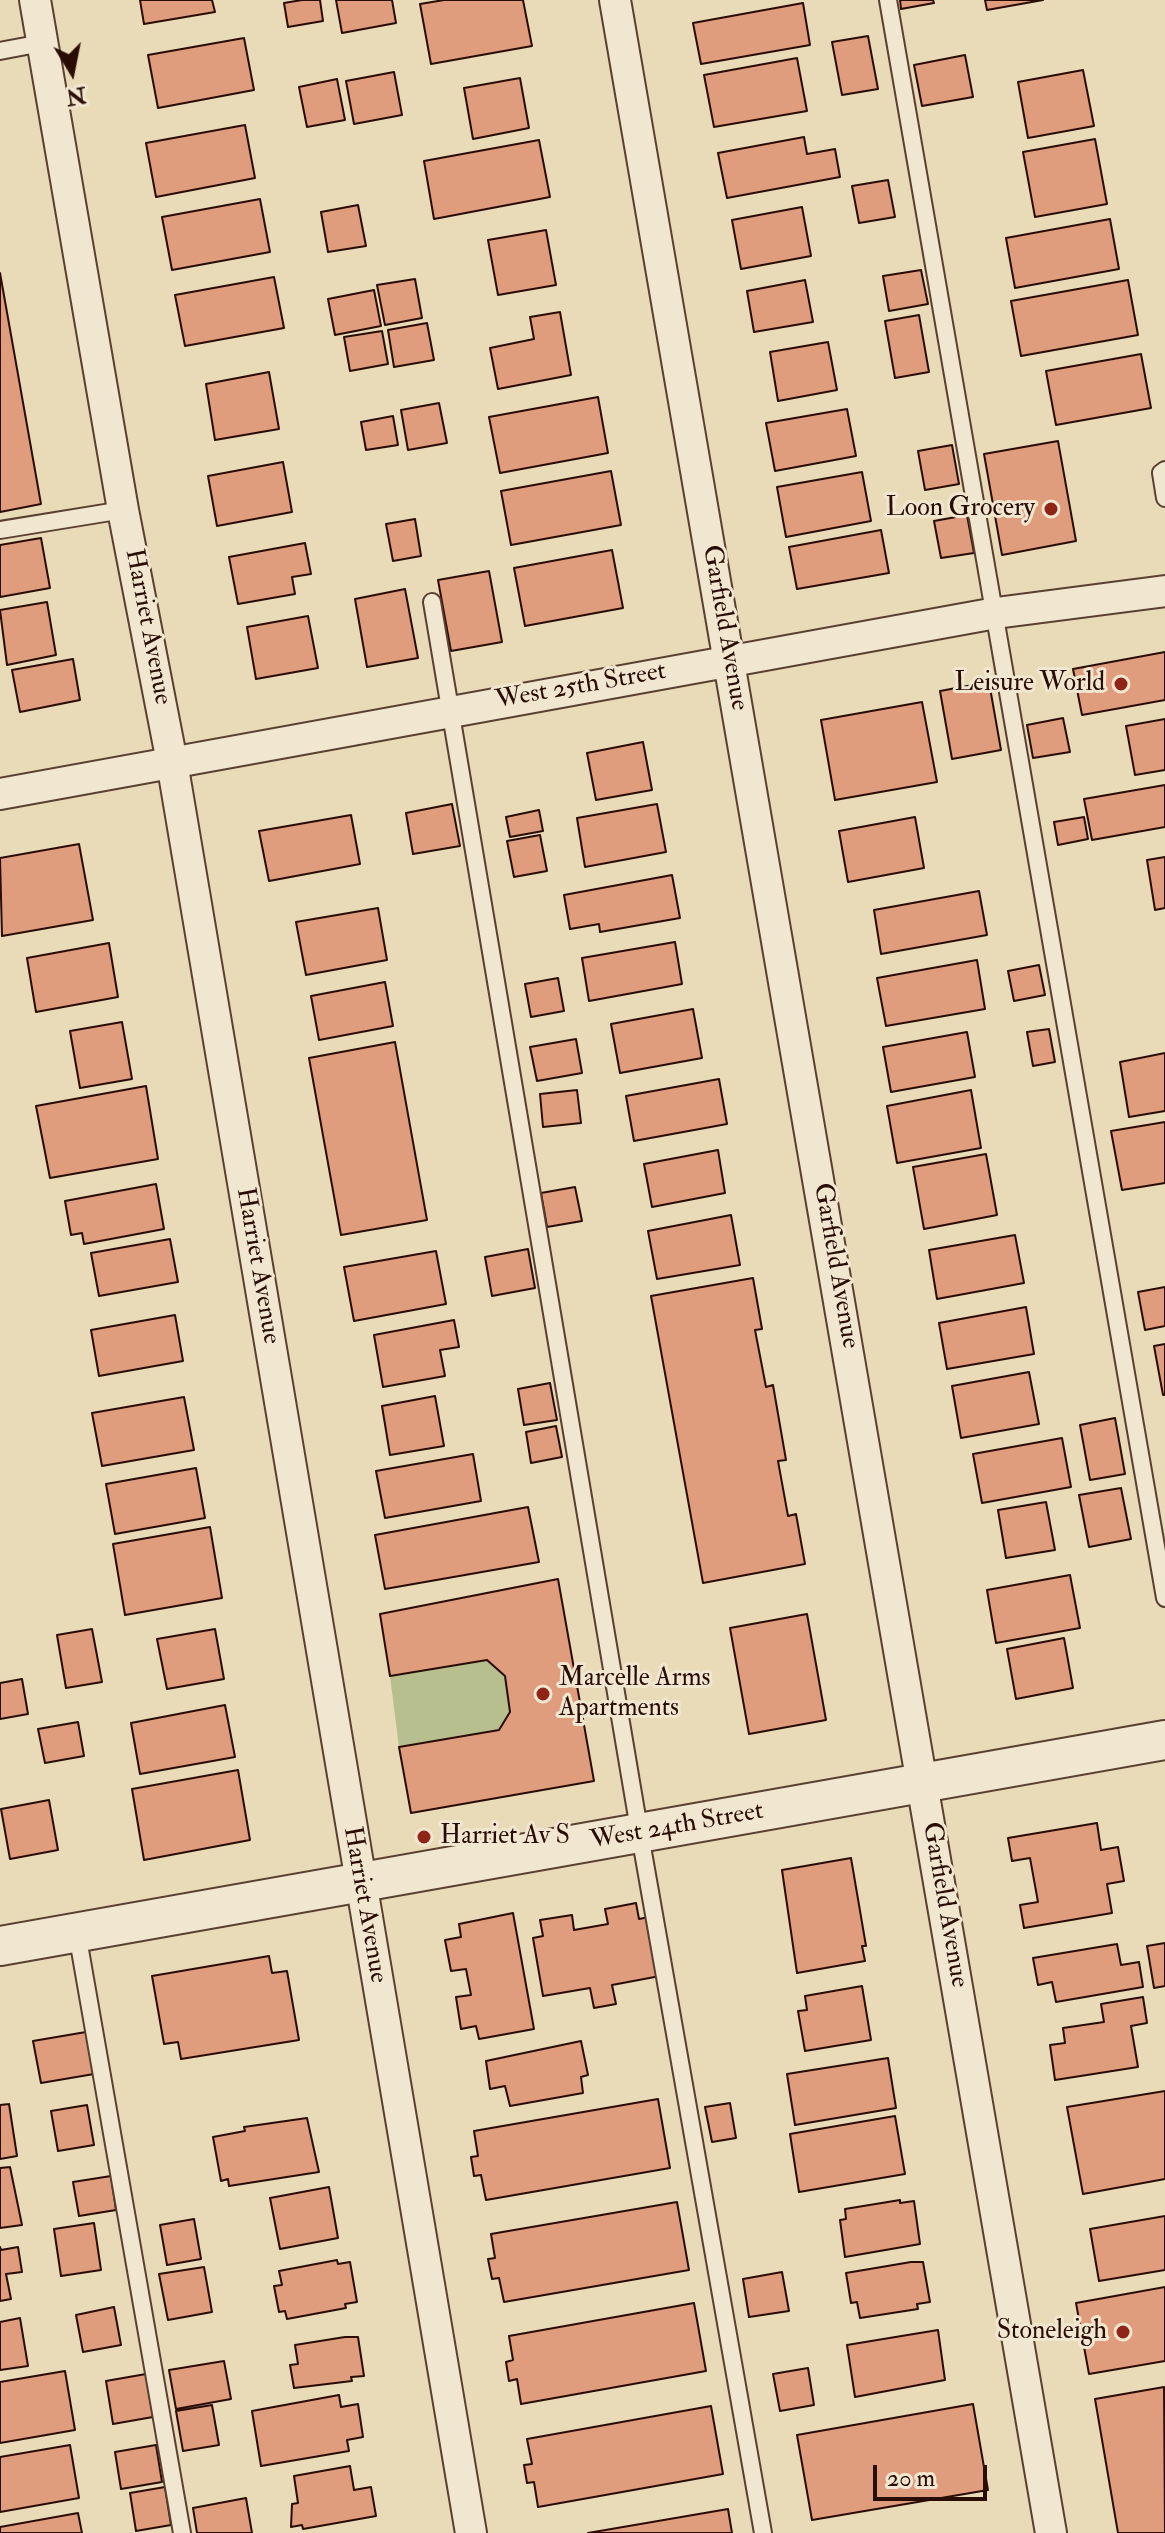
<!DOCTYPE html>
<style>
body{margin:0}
#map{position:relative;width:1165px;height:2533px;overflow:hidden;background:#e9dab8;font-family:"IM FELL Double Pica",serif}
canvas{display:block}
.north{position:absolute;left:32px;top:32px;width:80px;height:80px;-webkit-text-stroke:6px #f1e7d1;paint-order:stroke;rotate:170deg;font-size:22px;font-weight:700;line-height:32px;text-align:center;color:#290c04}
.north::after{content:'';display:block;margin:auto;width:28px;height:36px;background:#290c04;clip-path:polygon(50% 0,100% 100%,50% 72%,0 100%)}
.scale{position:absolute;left:873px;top:2465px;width:114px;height:36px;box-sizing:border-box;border:4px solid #290c04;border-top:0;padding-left:10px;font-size:24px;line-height:28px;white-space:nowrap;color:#290c04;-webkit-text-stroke:6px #f1e7d1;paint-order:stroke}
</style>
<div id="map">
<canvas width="1165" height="2533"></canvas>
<div class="north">N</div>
<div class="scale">20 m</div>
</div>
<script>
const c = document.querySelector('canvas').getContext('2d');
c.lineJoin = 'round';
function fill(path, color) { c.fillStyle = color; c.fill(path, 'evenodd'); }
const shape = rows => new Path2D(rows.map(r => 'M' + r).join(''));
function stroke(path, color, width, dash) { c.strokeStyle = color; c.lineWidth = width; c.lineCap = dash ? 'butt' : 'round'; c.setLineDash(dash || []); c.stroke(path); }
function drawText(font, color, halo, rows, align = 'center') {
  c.font = font + ' "IM FELL Double Pica",serif'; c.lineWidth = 6; c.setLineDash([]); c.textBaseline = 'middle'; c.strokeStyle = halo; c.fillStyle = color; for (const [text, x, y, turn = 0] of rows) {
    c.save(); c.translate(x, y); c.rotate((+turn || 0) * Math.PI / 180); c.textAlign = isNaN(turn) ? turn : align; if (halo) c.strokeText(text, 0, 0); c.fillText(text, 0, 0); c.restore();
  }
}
fill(shape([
 [487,1660,505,1676,510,1712,499,1730,399,1747,390,1676]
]), '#b8bf8e');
const building = shape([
 [140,0,212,0,215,12,144,24,140,0],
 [302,0,320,0,323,21,288,27,284,3,302,0],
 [336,0,392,0,396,23,342,33,336,0],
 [444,0,523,0,532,46,431,64,420,4,444,0],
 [900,0,933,0,934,3,901,9,900,0],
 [985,0,1043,0,987,10,985,0],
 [803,3,810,45,701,64,693,23,803,3],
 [868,36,878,89,842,95,832,42,868,36],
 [244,38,254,90,158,108,148,55,244,38],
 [965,55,973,97,922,106,914,65,965,55],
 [797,58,807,111,714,127,704,75,797,58],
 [1083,70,1094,126,1028,138,1018,82,1083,70],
 [394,72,402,115,354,124,346,81,394,72],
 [520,78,529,128,473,139,464,88,520,78],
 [337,79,345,120,307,127,299,87,337,79],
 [245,125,255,178,156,197,146,143,245,125],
 [804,137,807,154,835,149,840,177,727,198,718,153,804,137],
 [1095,139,1107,204,1035,217,1023,152,1095,139],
 [539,140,550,197,434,219,424,161,539,140],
 [888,180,895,217,859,223,852,186,888,180],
 [260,199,270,252,172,270,162,217,260,199],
 [358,205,366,246,328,252,321,212,358,205],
 [802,207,811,256,741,269,732,220,802,207],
 [1110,219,1119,269,1015,288,1006,238,1110,219],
 [546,230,556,285,498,295,488,240,546,230],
 [921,270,928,304,889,311,883,276,921,270],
 [0,273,41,504,0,512,0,273],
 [274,277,284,328,185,346,175,295,274,277],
 [415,279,422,318,385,325,377,285,415,279],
 [805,280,813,322,754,332,747,291,805,280],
 [1128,280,1138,335,1021,356,1011,301,1128,280],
 [374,290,381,326,335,335,328,299,374,290],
 [560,312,571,375,498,389,490,348,534,339,530,317,560,312],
 [919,315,929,372,895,378,885,321,919,315],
 [427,323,434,360,394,367,388,330,427,323],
 [382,331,388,364,350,371,344,337,382,331],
 [828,342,837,390,778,401,770,352,828,342],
 [1141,354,1151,408,1056,425,1046,371,1141,354],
 [269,372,279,429,215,440,206,384,269,372],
 [598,397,608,453,500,473,489,417,598,397],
 [439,403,447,443,408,450,401,410,439,403],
 [847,409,856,456,775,471,766,423,847,409],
 [393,416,398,445,366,450,361,422,393,416],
 [1058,441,1076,541,1002,555,984,454,1058,441],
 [952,445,959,484,925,490,918,451,952,445],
 [283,462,292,512,217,526,208,476,283,462],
 [611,471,621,525,511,545,501,491,611,471],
 [862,472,871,521,786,537,777,487,862,472],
 [967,515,974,553,941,558,934,521,967,515],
 [415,519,421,556,393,561,386,524,415,519],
 [881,530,889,573,797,589,789,547,881,530],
 [41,538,50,588,0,597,0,545,41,538],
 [305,543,311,574,292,577,295,594,238,604,229,557,305,543],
 [612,550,623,608,525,626,514,568,612,550],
 [489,571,502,642,451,651,438,580,489,571],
 [405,589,418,658,367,667,355,599,405,589],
 [47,602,56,655,7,665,0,610,47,602],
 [308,616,318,668,256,679,247,627,308,616],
 [1165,652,1165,700,1082,715,1073,669,1165,652],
 [73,659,80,700,20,712,12,670,73,659],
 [989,682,1001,750,952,759,940,691,989,682],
 [922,702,937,782,835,800,821,720,922,702],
 [1063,718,1070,752,1033,758,1027,725,1063,718],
 [1165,719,1165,770,1135,775,1126,726,1165,719],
 [643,742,652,790,596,800,587,753,643,742],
 [1165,785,1165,827,1092,840,1084,799,1165,785],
 [452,804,460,846,413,854,406,813,452,804],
 [657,804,666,852,585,867,577,818,657,804],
 [539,810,543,831,510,837,506,817,539,810],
 [351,815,360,864,269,881,259,831,351,815],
 [915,817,924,868,848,882,839,831,915,817],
 [1084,817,1088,839,1058,845,1054,822,1084,817],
 [540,835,547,871,514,877,507,841,540,835],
 [79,844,93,920,2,936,0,858,79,844],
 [1165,857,1165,908,1155,910,1147,860,1165,857],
 [672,875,680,918,600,932,599,924,570,929,564,895,672,875],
 [979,891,987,935,881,954,874,910,979,891],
 [378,908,387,960,306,975,296,922,378,908],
 [675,942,682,984,589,1001,582,958,675,942],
 [109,943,118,997,36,1012,27,958,109,943],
 [977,960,985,1009,886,1026,877,978,977,960],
 [1039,965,1045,995,1014,1001,1008,971,1039,965],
 [558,978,564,1011,531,1017,525,984,558,978],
 [385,982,393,1026,319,1040,311,996,385,982],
 [693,1009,702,1058,620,1073,611,1024,693,1009],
 [122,1022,132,1079,80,1088,70,1031,122,1022],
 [1049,1029,1055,1062,1033,1066,1027,1032,1049,1029],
 [967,1032,975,1077,891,1092,883,1047,967,1032],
 [576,1039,582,1073,537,1081,530,1047,576,1039],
 [395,1042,427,1220,341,1235,309,1058,395,1042],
 [1165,1053,1165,1111,1129,1117,1120,1062,1165,1053],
 [719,1079,727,1124,634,1141,626,1096,719,1079],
 [146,1086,158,1159,50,1178,36,1106,146,1086],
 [577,1090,581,1123,543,1127,540,1094,577,1090],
 [971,1090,981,1148,897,1163,887,1106,971,1090],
 [1165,1122,1165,1183,1122,1190,1111,1131,1165,1122],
 [718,1150,725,1193,652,1207,644,1164,718,1150],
 [986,1154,997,1215,924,1229,913,1167,986,1154],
 [156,1184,164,1229,84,1244,82,1233,71,1235,65,1201,156,1184],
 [575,1187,582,1221,547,1227,541,1193,575,1187],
 [731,1215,740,1265,657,1279,648,1231,731,1215],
 [1015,1235,1024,1283,937,1299,929,1250,1015,1235],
 [170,1239,178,1282,99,1296,91,1253,170,1239],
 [528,1249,535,1288,492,1296,485,1257,528,1249],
 [436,1251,446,1304,354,1321,344,1267,436,1251],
 [753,1278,762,1329,755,1330,766,1387,773,1385,786,1460,778,1461,788,1516,796,1514,805,1564,703,1583,651,1296,753,1278],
 [1165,1287,1165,1326,1145,1330,1138,1292,1165,1287],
 [1026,1307,1034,1354,947,1369,939,1323,1026,1307],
 [175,1315,183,1361,99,1376,91,1330,175,1315],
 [454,1320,459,1347,440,1350,445,1376,383,1387,374,1335,454,1320],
 [1165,1344,1165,1395,1163,1395,1154,1346,1165,1344],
 [1029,1372,1039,1424,961,1438,952,1386,1029,1372],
 [550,1383,557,1420,524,1425,518,1389,550,1383],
 [435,1396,444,1446,390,1455,382,1406,435,1396],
 [184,1397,194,1450,102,1466,92,1413,184,1397],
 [1115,1418,1125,1474,1090,1480,1080,1425,1115,1418],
 [556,1426,562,1457,531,1463,526,1432,556,1426],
 [1062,1438,1071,1487,982,1503,973,1454,1062,1438],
 [473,1454,481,1501,385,1518,376,1471,473,1454],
 [196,1468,205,1518,115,1534,106,1484,196,1468],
 [1121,1488,1131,1539,1089,1547,1079,1495,1121,1488],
 [1046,1502,1055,1550,1006,1558,998,1510,1046,1502],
 [528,1507,539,1562,385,1589,375,1535,528,1507],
 [210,1527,222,1598,125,1615,113,1544,210,1527],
 [1070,1575,1080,1628,996,1643,987,1590,1070,1575],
 [558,1579,594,1781,411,1813,399,1747,499,1730,510,1712,505,1676,487,1660,390,1676,380,1614,558,1579],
 [807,1614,826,1720,749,1734,730,1628,807,1614],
 [92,1629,102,1682,66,1688,57,1635,92,1629],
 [215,1629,224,1679,167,1689,157,1639,215,1629],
 [1064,1638,1073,1688,1016,1699,1007,1649,1064,1638],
 [22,1679,28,1714,0,1719,0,1683,22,1679],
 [225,1705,235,1757,140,1774,131,1723,225,1705],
 [78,1722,84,1756,45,1763,38,1729,78,1722],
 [238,1770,250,1840,144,1860,132,1789,238,1770],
 [49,1800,58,1850,10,1859,1,1809,49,1800],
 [1097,1823,1101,1850,1118,1847,1124,1881,1107,1884,1112,1913,1024,1928,1020,1905,1038,1902,1030,1858,1012,1861,1008,1838,1097,1823],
 [851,1858,866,1946,862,1946,865,1961,797,1973,782,1870,851,1858],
 [636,1903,639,1919,649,1917,660,1976,612,1985,616,2004,594,2008,590,1988,543,1996,533,1938,543,1936,540,1920,572,1915,574,1930,608,1924,605,1909,636,1903],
 [513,1913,534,2029,479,2039,476,2026,461,2029,456,1997,471,1995,466,1969,451,1971,445,1940,461,1937,459,1924,513,1913],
 [1165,1943,1165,1986,1154,1988,1147,1946,1165,1943],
 [1117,1944,1121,1965,1139,1962,1143,1987,1056,2002,1052,1982,1038,1985,1033,1958,1117,1944],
 [269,1956,272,1973,287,1971,299,2040,181,2059,178,2042,164,2044,152,1976,269,1956],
 [862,1986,871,2040,805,2051,798,2011,807,2010,805,1996,862,1986],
 [1143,1997,1147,2023,1131,2026,1138,2067,1055,2080,1050,2045,1065,2043,1063,2028,1104,2022,1101,2004,1143,1997],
 [86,2032,94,2074,41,2083,33,2041,86,2032],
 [581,2041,588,2075,581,2077,583,2093,510,2106,505,2086,490,2089,486,2061,581,2041],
 [888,2058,896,2108,795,2125,787,2074,888,2058],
 [1165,2091,1165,2179,1083,2194,1067,2107,1165,2091],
 [658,2099,670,2168,486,2200,481,2175,474,2176,471,2157,478,2156,474,2131,658,2099],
 [730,2103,736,2138,712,2142,705,2107,730,2103],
 [9,2104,17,2156,0,2159,0,2105,9,2104],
 [87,2105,94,2145,58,2151,51,2111,87,2105],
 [895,2116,905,2174,799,2192,790,2134,895,2116],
 [307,2118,319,2172,229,2186,228,2179,221,2181,213,2137,245,2131,244,2127,307,2118],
 [10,2167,22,2225,0,2228,0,2168,10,2167],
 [111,2176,116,2210,79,2216,73,2182,111,2176],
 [329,2187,338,2238,280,2249,270,2198,329,2187],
 [900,2200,900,2203,914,2201,920,2244,845,2257,840,2220,846,2219,845,2209,900,2200],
 [677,2202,689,2270,504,2302,499,2278,492,2279,488,2259,495,2258,491,2234,677,2202],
 [1165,2216,1165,2270,1099,2281,1090,2229,1165,2216],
 [194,2219,201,2259,167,2265,160,2225,194,2219],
 [94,2223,101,2270,61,2276,54,2229,94,2223],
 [0,2247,1,2250,18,2247,22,2272,6,2274,11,2299,0,2301,0,2247],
 [337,2260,338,2264,350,2262,357,2302,345,2304,346,2308,287,2319,285,2311,279,2312,274,2286,282,2285,279,2271,337,2260],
 [911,2262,923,2262,930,2302,917,2304,918,2309,860,2318,857,2302,851,2303,846,2273,911,2262],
 [204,2267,212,2312,168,2320,159,2274,204,2267],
 [782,2272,789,2311,749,2317,743,2279,782,2272],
 [1165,2287,1165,2361,1089,2374,1076,2303,1165,2287],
 [694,2303,706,2371,521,2404,517,2379,509,2381,506,2362,513,2360,509,2336,694,2303],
 [114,2307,121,2345,83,2352,76,2315,114,2307],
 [20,2318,28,2366,0,2370,0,2322,20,2318],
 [938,2330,945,2380,855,2397,847,2345,938,2330],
 [345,2337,358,2337,364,2376,351,2377,352,2381,294,2388,290,2365,298,2364,295,2345,345,2337],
 [224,2361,231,2399,176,2409,169,2370,224,2361],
 [808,2368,814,2405,780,2411,773,2374,808,2368],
 [65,2371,75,2430,0,2443,0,2382,65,2371],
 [146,2374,153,2417,113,2424,106,2381,146,2374],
 [1164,2387,1165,2533,1118,2533,1095,2399,1164,2387],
 [339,2395,341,2407,358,2404,363,2437,347,2440,349,2451,261,2466,252,2411,339,2395],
 [973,2404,988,2490,812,2520,797,2435,973,2404],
 [212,2405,219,2445,183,2451,176,2411,212,2405],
 [711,2406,723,2474,538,2507,534,2482,527,2483,524,2465,532,2464,527,2439,711,2406],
 [70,2445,79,2498,0,2512,0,2457,70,2445],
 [156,2445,162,2482,121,2489,115,2452,156,2445],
 [350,2466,354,2490,371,2487,376,2516,303,2529,302,2525,291,2527,292,2504,298,2503,294,2476,350,2466],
 [165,2487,171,2525,136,2531,130,2493,165,2487],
 [246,2498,252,2533,197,2533,193,2508,246,2498],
 [728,2509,732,2533,588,2533,728,2509],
 [78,2513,82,2533,0,2533,0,2527,78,2513]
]);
fill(building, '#e09d7e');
stroke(building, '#290c04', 2);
const service = shape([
 [888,0,1165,1598],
 [0,51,42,43],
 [1165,470,1161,473,1165,498],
 [0,530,123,510],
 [432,602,640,1835,763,2533],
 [77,1933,182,2533]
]);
const minor = shape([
 [35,0,123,510,172,762,471,2533],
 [615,0,1051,2533],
 [0,794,996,613,1165,591]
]);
const tertiary = shape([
 [0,1946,1165,1740]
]);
stroke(service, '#594031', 20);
stroke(minor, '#594031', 34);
stroke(tertiary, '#594031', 42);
stroke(service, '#f1e7d1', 16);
stroke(minor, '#f1e7d1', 30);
stroke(tertiary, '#f1e7d1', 38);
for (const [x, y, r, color] of [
 [1051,509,8,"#8f2418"],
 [1121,684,8,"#8f2418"],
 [543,1694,8,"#8f2418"],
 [424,1837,8,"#8f2418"],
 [1123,2332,8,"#8f2418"]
]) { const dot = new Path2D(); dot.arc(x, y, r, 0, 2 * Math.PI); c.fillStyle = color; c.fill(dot); stroke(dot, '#f1e7d1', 3); }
drawText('26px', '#290c04', '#f1e7d1', [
 ["Loon Grocery",1035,509],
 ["Leisure World",1105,684],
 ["Marcelle Arms",559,1679,"left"],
 ["Apartments",559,1709,"left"],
 ["Harriet Av S",440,1837,"left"],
 ["Stoneleigh",1107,2332]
], 'right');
drawText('26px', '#290c04', '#f1e7d1', [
 ["Harriet Avenue",147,627,79],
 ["Garfield Avenue",724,628,80],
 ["West 25th Street",581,687,-10],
 ["Harriet Avenue",257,1266,80],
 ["Garfield Avenue",835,1266,80],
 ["West 24th Street",677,1827,-10],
 ["Harriet Avenue",364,1905,80],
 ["Garfield Avenue",944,1905,80]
]);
</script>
